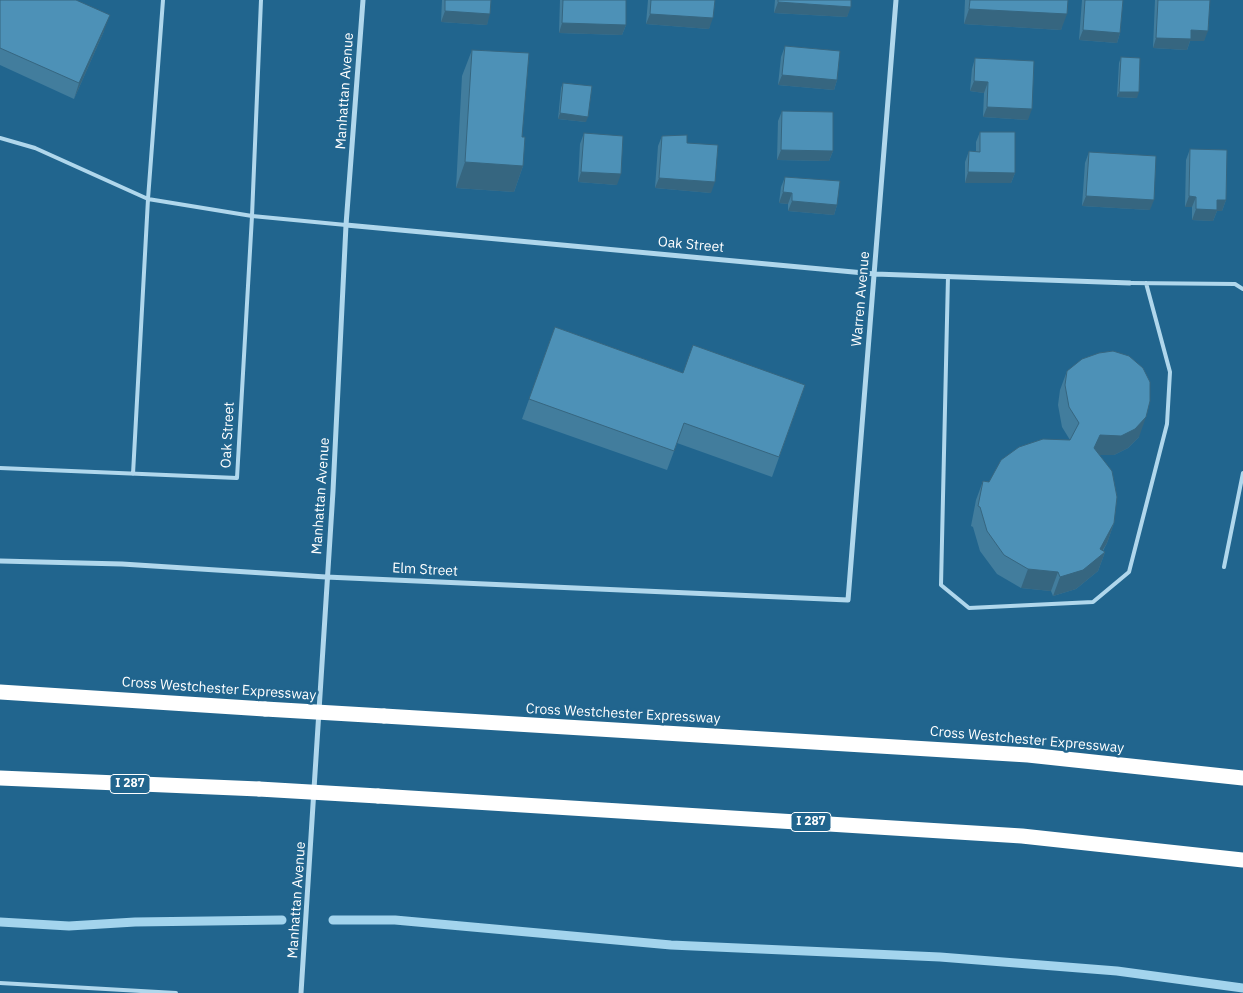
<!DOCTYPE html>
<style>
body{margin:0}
canvas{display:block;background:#21658e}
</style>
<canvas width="1243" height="993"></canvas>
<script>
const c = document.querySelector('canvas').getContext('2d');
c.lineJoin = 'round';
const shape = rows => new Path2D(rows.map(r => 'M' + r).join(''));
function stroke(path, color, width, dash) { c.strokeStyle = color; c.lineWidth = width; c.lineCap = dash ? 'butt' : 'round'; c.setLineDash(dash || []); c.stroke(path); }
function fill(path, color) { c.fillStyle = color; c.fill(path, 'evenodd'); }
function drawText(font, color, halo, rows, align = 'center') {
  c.font = font + ' "IBM Plex Sans",sans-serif'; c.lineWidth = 5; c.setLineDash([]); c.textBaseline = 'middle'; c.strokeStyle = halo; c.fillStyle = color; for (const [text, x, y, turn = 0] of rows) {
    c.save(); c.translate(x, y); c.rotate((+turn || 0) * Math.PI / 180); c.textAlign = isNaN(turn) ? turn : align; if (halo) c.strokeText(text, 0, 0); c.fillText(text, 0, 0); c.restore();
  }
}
stroke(shape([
 [333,920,395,920,671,945,940,957,1117,971,1243,988],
 [0,922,69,926,135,922,282,920]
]), '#a3d4ed', 9);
stroke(shape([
 [261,0,252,216,346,225],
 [0,138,35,148,148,199,252,216,237,478,0,468],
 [948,276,941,585,969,608,1093,602,1129,572,1167,424,1170,372,1146,283],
 [1130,283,1235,284,1243,289],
 [133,474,148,199,163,0],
 [1224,567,1243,473],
 [0,983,176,993]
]), '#b0d7ec', 4);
stroke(shape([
 [346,225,875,274,1130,283],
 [0,561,122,564,326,577,848,600,896,0],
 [301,993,333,491,346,225,363,0]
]), '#b0d7ec', 5);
stroke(shape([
 [0,692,265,709],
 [384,716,1028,755,1243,778],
 [0,778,259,789],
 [378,796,1022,836,1243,860]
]), '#fff', 15);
stroke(shape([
 [265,709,384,716],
 [259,789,378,796]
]), '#fff', 15);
fill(shape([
 [0,0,104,31,74,99,0,65],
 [442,0,491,0,487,25,441,22],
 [560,0,626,0,626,25,622,35,559,33],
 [648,0,715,0,709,29,646,24],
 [775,0,851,0,847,17,774,13],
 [965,0,1068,0,1061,30,964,24],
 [1082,0,1123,0,1120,33,1117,43,1079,40],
 [1155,0,1210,0,1204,41,1190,41,1187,50,1153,48],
 [785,46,837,80,834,90,778,85,781,57],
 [472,50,522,137,523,166,514,192,456,188,462,76],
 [1121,57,1137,98,1117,97,1119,63],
 [975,58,1028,120,983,117,984,93,970,91,972,69],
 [563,83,586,122,558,119,561,88],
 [782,111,833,151,829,161,777,160,778,121],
 [980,132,1015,173,1011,183,965,183,965,162,969,151,976,151,976,142],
 [584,133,617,185,578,182,580,144],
 [662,136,687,143,711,193,655,188,658,146],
 [1190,149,1226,200,1222,211,1217,211,1213,221,1192,220,1192,207,1185,207,1186,160],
 [1089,152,1150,210,1082,206,1085,163],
 [785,177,837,205,834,215,788,211,788,204,779,203,781,187],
 [555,327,683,373,805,385,772,477,677,443,667,470,522,419],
 [1067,371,1139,437,1128,448,1114,455,1099,455,1114,523,1107,543,1103,551,1105,552,1098,571,1076,589,1053,596,1051,591,1021,588,997,574,980,551,973,527,971,526,976,500,983,481,989,482,1070,440,1062,427,1058,405,1060,390]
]), '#427d9d');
fill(shape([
 [778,2,851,7,847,17,774,13],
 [969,9,1067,14,1061,30,964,24],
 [445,11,490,14,487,25,441,22],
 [650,14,713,18,709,29,646,24],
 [110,15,104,31,74,99,79,83],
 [562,23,626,25,622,35,559,33],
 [1083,30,1120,33,1117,43,1079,40],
 [1191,30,1208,31,1204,41,1190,41,1187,50,1153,48,1156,38],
 [782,75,837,80,834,90,778,85],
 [974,81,988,82,984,93,970,91],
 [1119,92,1139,92,1137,98,1117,97],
 [987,107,1032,109,1028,120,983,117],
 [560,113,588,117,586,122,558,119],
 [781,150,833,151,829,161,777,160],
 [465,162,523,166,514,192,456,188],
 [581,172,621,174,617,185,578,182],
 [968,172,1015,173,1011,183,965,183],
 [659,178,715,182,711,193,655,188],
 [783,192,792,193,788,204,779,203],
 [1086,196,1154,200,1150,210,1082,206],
 [1189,196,1196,197,1192,207,1185,207],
 [1217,200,1226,200,1222,211,1217,211,1213,221,1192,220,1196,209],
 [792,201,837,205,834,215,788,211],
 [1146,417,1139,437,1128,448,1114,455,1092,455,1094,448,1100,435],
 [1114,523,1107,543,1099,556,1105,552,1098,571,1076,589,1053,596,1060,577,1100,549],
 [1028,569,1058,572,1051,591,1021,588]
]), '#366680');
const building = shape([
 [0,0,76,0,110,15,79,83,0,48,0,0],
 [445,0,491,0,490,14,445,11,445,0],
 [563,0,626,0,626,25,562,23,563,0],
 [651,0,715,0,713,18,650,14,651,0],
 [778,0,851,0,851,7,778,2,778,0],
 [970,0,1068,0,1067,14,969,9,970,0],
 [1085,0,1123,0,1120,33,1083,30,1085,0],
 [1158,0,1210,0,1208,31,1191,30,1191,39,1156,38,1158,0],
 [785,46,840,51,837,80,782,75,785,46],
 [472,50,529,53,522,137,525,137,523,166,465,162,472,50],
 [1121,57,1140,58,1139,92,1119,92,1121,57],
 [975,58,1034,61,1032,109,987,107,988,82,974,81,975,58],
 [563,83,592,86,588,117,560,113,563,83],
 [782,111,833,112,833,151,781,150,782,111],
 [980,132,1015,132,1015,173,968,172,969,151,980,152,980,132],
 [584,133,623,136,621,174,581,172,584,133],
 [687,135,687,143,718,145,715,182,659,178,662,136,687,135],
 [1190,149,1227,150,1226,200,1217,200,1217,210,1196,209,1196,197,1189,196,1190,149],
 [1089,152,1156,156,1154,200,1086,196,1089,152],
 [785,177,840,181,837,205,792,201,792,193,783,192,785,177],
 [555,327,683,373,693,345,805,385,779,457,684,423,674,451,529,399,555,327],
 [1113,351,1129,356,1143,368,1150,382,1150,401,1146,417,1135,429,1121,436,1100,435,1094,448,1112,471,1117,497,1114,523,1100,549,1105,552,1083,570,1060,577,1058,572,1028,569,1004,555,987,531,980,507,978,506,983,481,989,482,1001,460,1019,447,1043,439,1070,440,1079,423,1069,407,1065,385,1067,371,1082,359,1099,353,1113,351]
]);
fill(building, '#4d91b7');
stroke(building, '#366680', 1);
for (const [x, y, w] of [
 [130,784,40],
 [811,822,40]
]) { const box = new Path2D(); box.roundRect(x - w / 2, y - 9.5, w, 19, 4); c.fillStyle = '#21658e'; c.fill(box); stroke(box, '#fff', 1); }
drawText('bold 12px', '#fff', null, [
 ["I 287",130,784],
 ["I 287",811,822]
]);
drawText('14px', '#fff', '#21658e', [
 ["Manhattan Avenue",345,91,-86],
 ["Oak Street",691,245,5],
 ["Warren Avenue",861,299,-85],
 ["Oak Street",228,435,-87],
 ["Manhattan Avenue",321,496,-86],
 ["Elm Street",425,570,3],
 ["Cross Westchester Expressway",219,689,4],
 ["Cross Westchester Expressway",623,714,3],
 ["Cross Westchester Expressway",1027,740,5],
 ["Manhattan Avenue",297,900,-86]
]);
</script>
